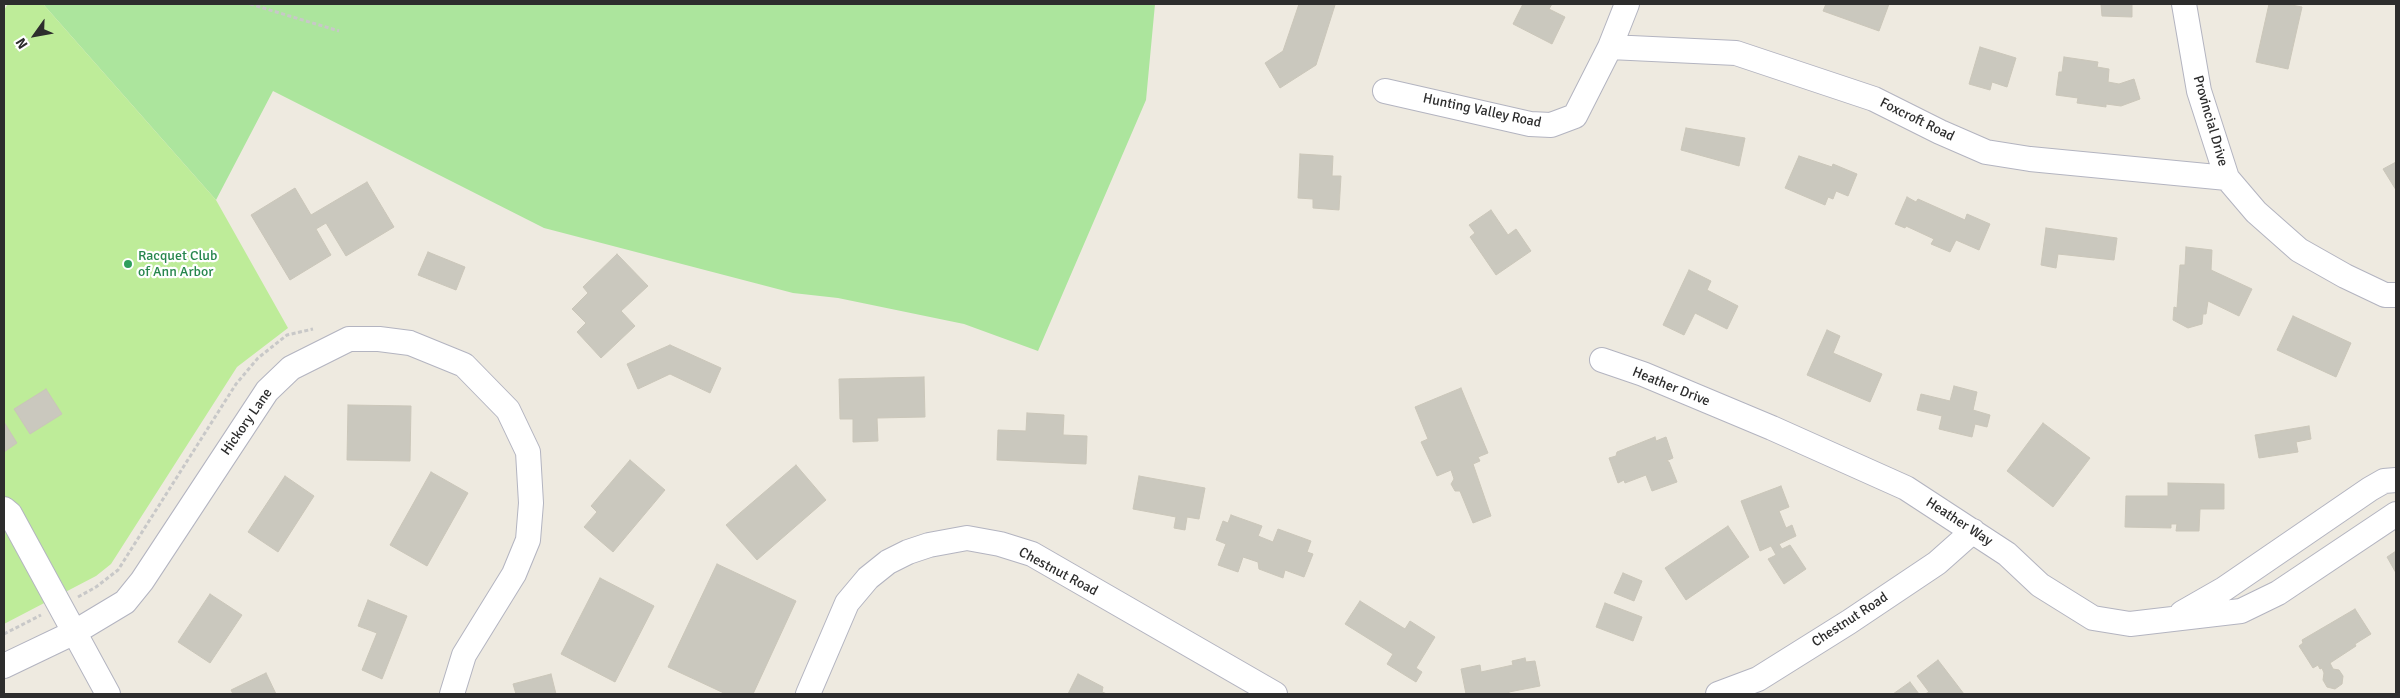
<!DOCTYPE html>
<style>
body{margin:0}
#map{position:relative;width:2400px;height:698px;overflow:hidden;background:#eeeae0;font-family:Signika,sans-serif}
canvas{display:block}
.frame{position:absolute;inset:0;border:5px solid #2d2d2d;pointer-events:none}
.north{position:absolute;left:10px;top:10px;width:50px;height:50px;-webkit-text-stroke:4px #fff;paint-order:stroke;rotate:238deg;font-size:14px;font-weight:700;line-height:20px;text-align:center;color:#2d2d2d}
.north::after{content:'';display:block;margin:auto;width:18px;height:22px;background:#2d2d2d;clip-path:polygon(50% 0,100% 100%,50% 72%,0 100%)}
</style>
<div id="map">
<canvas width="2400" height="698"></canvas>
<div class="frame"></div>
<div class="north">N</div>
</div>
<script>
const c = document.querySelector('canvas').getContext('2d');
c.lineJoin = 'round';
function fill(path, color) { c.fillStyle = color; c.fill(path, 'evenodd'); }
const shape = rows => new Path2D(rows.map(r => 'M' + r).join(''));
function stroke(path, color, width, dash) { c.strokeStyle = color; c.lineWidth = width; c.lineCap = dash ? 'butt' : 'round'; c.setLineDash(dash || []); c.stroke(path); }
function drawText(font, color, halo, rows, align = 'center') {
  c.font = font + ' Signika,sans-serif'; c.lineWidth = 4.5; c.setLineDash([]); c.textBaseline = 'middle'; c.strokeStyle = halo; c.fillStyle = color; for (const [text, x, y, turn = 0] of rows) {
    c.save(); c.translate(x, y); c.rotate((+turn || 0) * Math.PI / 180); c.textAlign = isNaN(turn) ? turn : align; if (halo) c.strokeText(text, 0, 0); c.fillText(text, 0, 0); c.restore();
  }
}
fill(shape([
 [43,4,1155,4,1146,100,1038,351,964,324,838,298,793,293,544,228,273,91,216,200]
]), '#ace59d');
fill(shape([
 [8,4,43,4,216,200,288,328,237,367,111,564,96,576,4,624,4,10]
]), '#beec99');
const building = shape([
 [1299,4,1335,5,1316,65,1280,88,1265,63,1283,51,1299,4],
 [1523,4,1552,4,1549,9,1565,17,1552,44,1513,24,1523,4],
 [1826,4,1889,4,1879,31,1823,11,1826,4],
 [2101,4,2132,4,2132,17,2102,16,2101,4],
 [2269,4,2286,4,2302,7,2288,69,2256,62,2269,4],
 [1980,47,2016,58,2007,87,1992,82,1990,90,1969,84,1980,47],
 [2064,57,2098,62,2097,67,2109,69,2108,82,2119,84,2134,79,2140,99,2121,106,2106,104,2106,107,2077,103,2078,98,2056,95,2059,72,2062,72,2064,57],
 [1686,128,1745,138,1739,166,1681,150,1686,128],
 [1300,154,1333,156,1332,176,1341,176,1339,210,1313,208,1313,199,1298,198,1300,154],
 [1799,156,1832,167,1833,164,1857,174,1848,196,1836,191,1833,199,1828,197,1825,205,1785,188,1799,156],
 [2396,162,2396,190,2383,169,2396,162],
 [367,182,394,227,346,256,326,223,316,229,331,255,290,280,251,215,295,188,311,215,367,182],
 [1907,197,1916,202,1918,199,1965,220,1967,214,1990,224,1979,250,1956,240,1950,252,1931,244,1934,239,1906,226,1905,228,1895,224,1907,197],
 [1491,210,1508,235,1516,229,1531,251,1496,275,1470,237,1475,233,1469,225,1491,210],
 [2046,228,2117,238,2114,260,2058,254,2056,268,2041,265,2046,228],
 [2186,247,2212,250,2211,270,2252,289,2239,316,2208,301,2206,314,2203,314,2202,324,2188,328,2173,320,2174,307,2177,308,2180,265,2185,265,2186,247],
 [428,252,465,267,456,290,418,275,428,252],
 [617,254,648,286,621,311,635,326,601,358,577,332,586,323,572,309,588,293,583,287,617,254],
 [1689,270,1711,281,1707,290,1738,306,1727,329,1695,313,1684,335,1663,325,1689,270],
 [2293,316,2351,343,2336,377,2277,350,2293,316],
 [1827,330,1840,336,1833,353,1882,374,1870,402,1807,375,1827,330],
 [670,345,721,368,710,393,670,374,638,389,627,364,670,345],
 [924,377,925,417,877,418,878,441,853,442,853,419,840,419,839,379,924,377],
 [1954,386,1977,392,1973,410,1990,415,1987,427,1975,424,1972,437,1939,429,1942,416,1917,410,1921,394,1950,401,1954,386],
 [1461,388,1488,453,1478,457,1480,461,1473,464,1491,516,1473,523,1460,491,1455,491,1451,484,1454,479,1451,470,1437,476,1428,457,1421,442,1428,439,1415,407,1461,388],
 [46,389,62,414,30,434,14,409,46,389],
 [348,405,411,406,410,461,347,460,348,405],
 [1027,413,1064,415,1063,435,1087,436,1086,464,997,460,998,430,1026,431,1027,413],
 [4,422,17,443,4,452,4,422],
 [2043,423,2090,458,2053,507,2007,471,2043,423],
 [2309,426,2311,439,2296,442,2298,452,2259,458,2255,435,2309,426],
 [1655,437,1656,441,1666,437,1673,458,1666,461,1669,462,1677,482,1652,491,1646,475,1625,483,1624,480,1618,483,1609,458,1616,456,1617,452,1655,437],
 [630,460,665,490,613,552,584,527,597,512,591,506,630,460],
 [796,465,826,500,757,560,726,525,796,465],
 [431,472,468,493,427,566,390,545,431,472],
 [285,476,314,496,278,552,248,532,285,476],
 [1139,476,1205,488,1199,519,1187,517,1185,530,1174,528,1176,517,1133,509,1139,476],
 [2168,483,2224,484,2224,509,2200,509,2199,531,2176,531,2177,524,2171,524,2171,528,2125,527,2126,496,2168,496,2168,483],
 [1781,486,1789,507,1779,511,1786,528,1792,525,1796,536,1779,544,1782,549,1790,545,1806,569,1784,584,1768,559,1776,555,1771,546,1760,551,1741,501,1781,486],
 [1231,515,1262,526,1258,536,1273,542,1278,529,1311,541,1307,552,1313,554,1304,577,1285,570,1283,578,1259,569,1258,562,1243,557,1238,572,1218,565,1226,544,1216,540,1223,521,1228,523,1231,515],
 [1728,526,1749,557,1686,600,1665,568,1728,526],
 [2396,551,2396,573,2387,557,2396,551],
 [717,564,796,601,753,694,726,694,668,667,717,564],
 [1623,573,1642,581,1634,601,1614,593,1623,573],
 [600,578,654,606,615,682,561,654,600,578],
 [210,594,242,615,210,663,178,642,210,594],
 [368,600,407,616,382,679,362,670,377,633,358,626,368,600],
 [1360,601,1405,629,1410,621,1435,637,1416,668,1422,672,1416,682,1387,664,1393,654,1345,624,1360,601],
 [1605,603,1642,617,1633,641,1596,627,1605,603],
 [2355,609,2371,634,2355,644,2356,646,2330,663,2333,669,2339,670,2343,676,2342,684,2335,689,2327,687,2323,680,2324,673,2322,668,2320,669,2318,665,2313,668,2299,646,2303,643,2302,640,2355,609],
 [1525,658,1526,662,1535,661,1540,686,1509,692,1509,694,1466,694,1461,669,1480,665,1481,672,1513,665,1512,661,1525,658],
 [1938,660,1964,694,1925,694,1929,692,1917,676,1938,660],
 [266,673,276,694,233,694,231,690,266,673],
 [551,674,556,694,516,694,513,684,551,674],
 [1078,674,1103,687,1102,692,1107,694,1068,694,1078,674],
 [1910,682,1919,694,1893,694,1910,682]
]);
fill(building, '#cac8be');
stroke(building, '#cac6b9', 1);
const minor = shape([
 [2184,4,2199,91,2227,178,2256,212,2299,250,2345,276,2385,295,2396,295],
 [1610,47,1736,53,1874,99,1940,132,1986,152,2030,159,2227,178],
 [1385,91,1530,124,1551,125,1575,116,1610,47,1627,4],
 [1602,360,1643,374,1772,428,1906,488,2007,554,2040,585,2093,618,2130,624,2241,611,2278,593,2396,514],
 [4,509,10,514,108,694],
 [2182,613,2224,589,2370,489,2384,481,2396,480],
 [4,666,75,632,125,602,142,581,267,391,291,368,349,339,379,339,410,343,464,365,508,410,528,452,531,503,528,540,514,574,464,655,452,694],
 [808,694,847,603,868,578,888,562,908,552,929,545,967,538,1000,544,1032,554,1275,694],
 [1718,694,1758,679,1849,622,1937,563,1973,531]
]);
stroke(minor, '#b3b4c0', 26);
stroke(shape([
 [250,4,339,31],
 [78,597,96,587,118,570,236,384,258,358,287,335,313,329],
 [4,634,41,615]
]), '#c8c8c8', 3, [4, 2.5]);
stroke(minor, '#fff', 24);
for (const [x, y, r, color] of [
 [128,264,5,"#2e9e5b"]
]) { const dot = new Path2D(); dot.arc(x, y, r, 0, 2 * Math.PI); c.fillStyle = color; c.fill(dot); stroke(dot, '#fff', 2); }
drawText('14px', '#2d2d2d', '#fff', [
 ["Hunting Valley Road",1482,111,12],
 ["Foxcroft Road",1917,120,26],
 ["Provincial Drive",2210,121,74],
 ["Heather Drive",1671,387,22],
 ["Hickory Lane",247,422,-55],
 ["Heather Way",1959,522,33],
 ["Chestnut Road",1058,572,28],
 ["Chestnut Road",1850,620,-33]
]);
drawText('14px', '#27864d', '#fff', [
 ["Racquet Club",138,256],
 ["of Ann Arbor",138,272]
], 'left');
</script>
